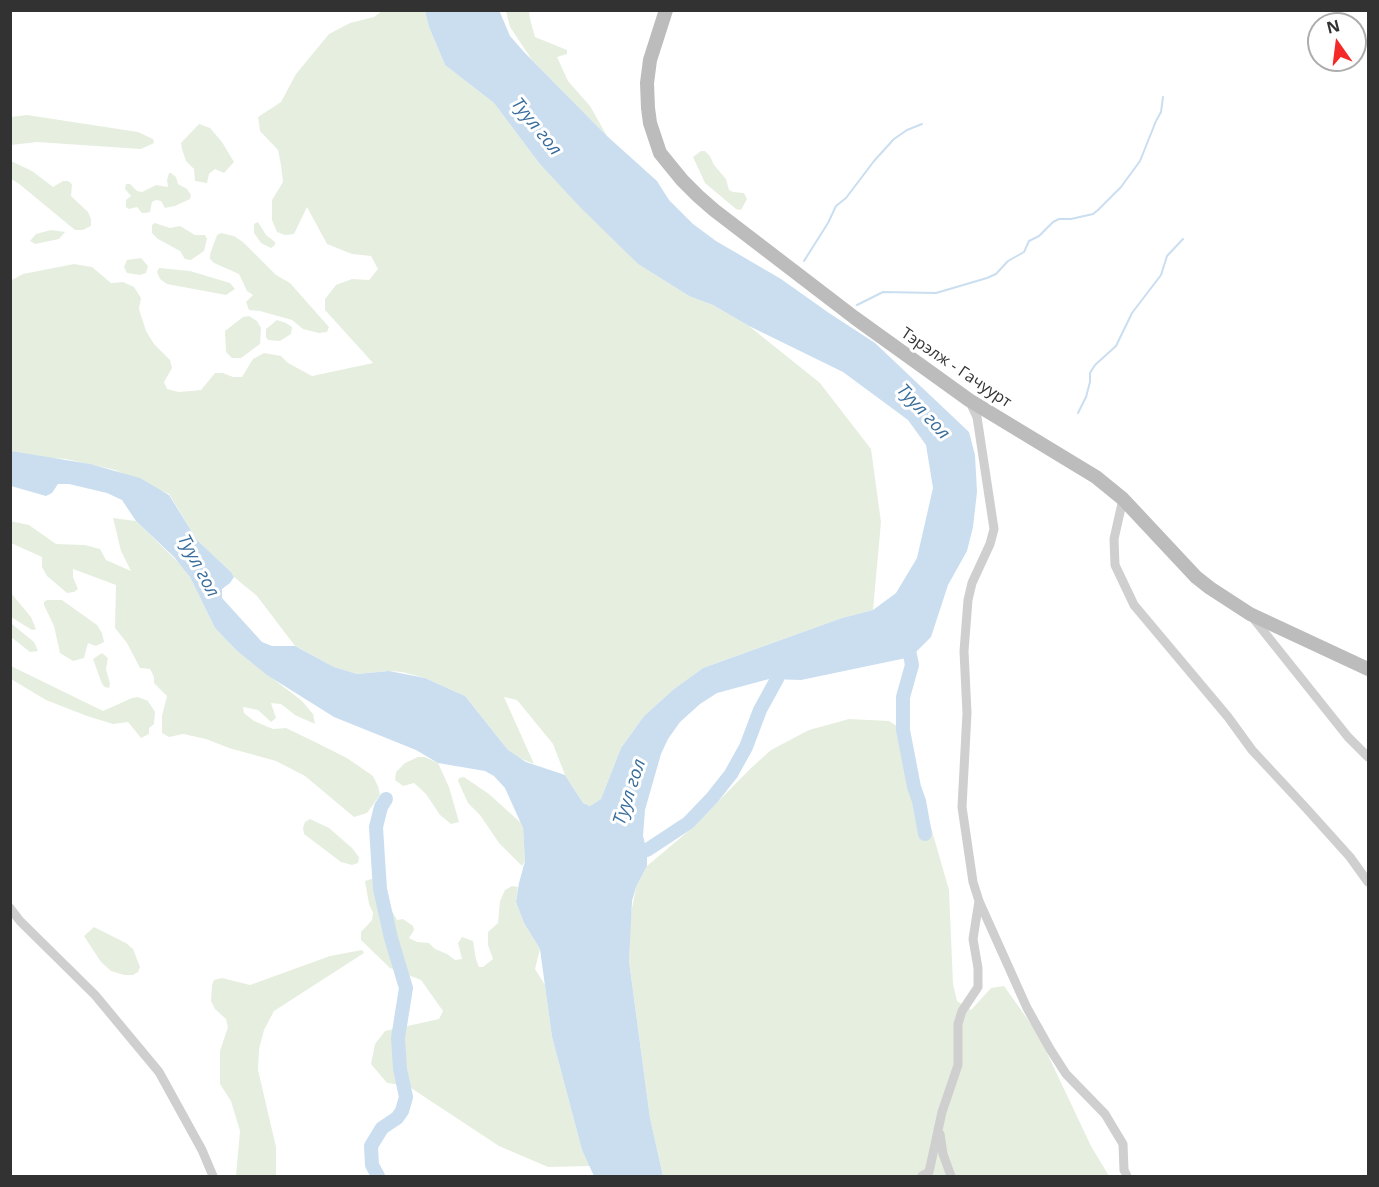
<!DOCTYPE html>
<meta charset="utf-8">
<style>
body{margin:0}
#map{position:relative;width:1379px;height:1187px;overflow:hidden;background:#fff;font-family:"Open Sans",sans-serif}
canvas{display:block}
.frame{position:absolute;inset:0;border:12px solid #323232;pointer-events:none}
.north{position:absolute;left:1307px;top:12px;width:60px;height:60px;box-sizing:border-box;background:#fff;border:2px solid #adadad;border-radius:50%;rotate:346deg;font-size:16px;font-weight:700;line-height:24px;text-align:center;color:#323232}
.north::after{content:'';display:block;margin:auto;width:21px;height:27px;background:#f42a28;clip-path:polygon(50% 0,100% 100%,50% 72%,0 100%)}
</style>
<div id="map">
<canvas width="1379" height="1187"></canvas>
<div class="frame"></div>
<div class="north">N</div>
</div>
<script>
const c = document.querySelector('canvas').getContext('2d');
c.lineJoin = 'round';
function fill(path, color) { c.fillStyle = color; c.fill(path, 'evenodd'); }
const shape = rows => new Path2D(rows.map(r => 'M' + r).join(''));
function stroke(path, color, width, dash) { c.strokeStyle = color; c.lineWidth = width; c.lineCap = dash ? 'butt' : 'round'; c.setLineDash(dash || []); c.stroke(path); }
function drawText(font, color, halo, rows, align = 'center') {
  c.font = font + ' "Open Sans",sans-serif'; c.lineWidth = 6; c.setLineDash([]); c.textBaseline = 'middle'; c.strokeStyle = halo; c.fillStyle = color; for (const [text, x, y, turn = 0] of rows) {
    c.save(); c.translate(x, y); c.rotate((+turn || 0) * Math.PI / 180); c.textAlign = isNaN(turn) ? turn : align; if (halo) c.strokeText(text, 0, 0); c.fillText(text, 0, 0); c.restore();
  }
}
fill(shape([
 [382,11,425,11,429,27,445,65,494,103,539,163,638,264,689,296,713,305,749,326,820,383,871,449,881,522,873,610,842,618,703,668,674,689,644,716,621,748,601,799,590,806,583,803,565,775,553,744,517,700,504,697,534,764,517,757,508,750,465,696,425,678,402,672,389,671,357,674,350,672,334,667,295,646,257,596,234,577,231,572,197,540,169,494,115,470,66,459,38,457,11,451,10,281,23,274,74,264,92,267,111,283,123,282,134,287,141,298,139,309,146,331,154,344,170,360,172,368,164,382,167,389,179,392,201,390,215,373,223,373,233,377,242,377,253,359,264,353,281,356,288,363,312,376,373,363,325,310,325,299,336,285,352,279,369,280,378,269,371,256,352,254,327,244,307,207,294,234,285,235,277,232,272,220,272,200,283,182,281,165,278,150,260,131,258,117,281,102,296,74,329,34,350,23,374,17],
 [506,11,529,11,530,19,535,37,567,50,567,54,557,57,568,81,590,106,607,136,532,60,510,27],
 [27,115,138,132,153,139,154,143,141,149,37,142,11,145,11,117],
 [199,124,210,128,222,142,234,162,224,173,215,169,209,174,207,183,195,181,194,169,186,161,182,149,181,143],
 [701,151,705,151,710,156,714,165,726,179,729,190,733,192,744,193,747,199,741,210,736,209,705,183,693,157],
 [11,161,32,171,53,187,63,181,68,181,72,184,71,196,88,212,91,219,91,226,83,230,75,230,18,183,11,179],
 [169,173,171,173,176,177,178,184,187,189,191,195,190,199,175,206,165,208,161,201,156,200,152,202,150,212,146,213,142,213,137,207,129,209,126,207,126,200,131,196,125,189,126,184,130,184,137,191,142,192,156,185,168,187,167,180],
 [258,222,266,235,275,242,275,245,271,248,261,243,254,233,254,224],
 [155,223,170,228,180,226,195,235,205,235,207,239,204,251,191,260,185,259,180,251,158,239,152,233,152,225],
 [51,230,65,232,59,239,35,244,30,241,36,234],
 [221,233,234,236,243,242,276,275,290,283,329,327,327,332,319,333,303,329,292,320,260,311,249,310,246,302,253,295,247,291,239,274,214,263,210,259,210,254,217,235],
 [141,258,148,266,146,273,140,275,127,273,124,267,127,260],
 [159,268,190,271,230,283,235,289,226,295,167,284,160,279,157,272],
 [249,316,257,321,261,328,260,344,241,358,232,358,226,352,225,331,243,317],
 [277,320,286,323,292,327,291,334,280,341,268,340,266,337,266,329],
 [113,518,136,521,183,567,190,577,215,628,236,650,302,701,313,714,315,724,295,715,281,704,271,703,276,718,271,722,258,710,243,707,244,713,254,721,273,729,286,728,313,741,347,758,373,776,378,786,380,795,367,813,354,817,305,776,276,761,229,748,206,739,183,734,169,737,162,733,162,716,167,696,154,683,154,677,150,669,140,668,127,643,115,628,116,585,73,569,73,577,78,589,74,592,67,593,47,576,42,567,42,557,11,543,10,521,29,525,56,544,85,545,100,549,106,560,131,571,121,551],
 [11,593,31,617,36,629,32,630,11,617],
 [47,600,62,600,97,625,102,633,104,642,96,646,88,643,84,658,73,661,60,653,54,626,44,605,44,602],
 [11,621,12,624,34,642,38,651,30,652,11,637],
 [102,653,108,658,106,669,110,684,109,688,105,687,102,684,93,659],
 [11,666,103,711,132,698,138,697,148,701,155,712,154,724,149,728,149,734,141,738,128,722,113,724,87,716,46,700,11,679],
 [849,719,889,721,903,730,949,890,953,984,957,1001,971,1010,991,988,1004,986,1038,1034,1091,1146,1109,1176,663,1176,650,1118,629,961,630,919,636,887,647,866,692,828,750,769,771,750,809,730],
 [418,757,425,757,438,763,449,787,459,822,451,824,440,815,426,794,414,783,403,786,395,780,396,772,405,763],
 [464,777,489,794,520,822,523,828,525,861,522,866,499,843,480,815,468,803,458,781,459,778],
 [310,819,329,828,352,848,359,857,358,863,352,865,341,862,304,834,303,828,305,822],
 [378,877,387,889,389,906,397,920,403,919,413,926,414,930,409,938,417,942,429,943,435,949,447,954,455,960,462,959,458,943,462,937,473,941,476,959,479,967,483,967,493,959,488,945,488,932,498,923,500,901,505,890,512,886,518,887,516,902,524,923,540,949,535,969,545,985,552,1037,582,1150,590,1166,548,1167,499,1146,408,1086,387,1083,371,1064,375,1044,385,1031,439,1019,443,1011,421,980,390,968,361,940,361,932,372,920,373,913,369,904,365,881],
 [94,927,126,943,133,949,140,967,138,972,133,975,124,975,111,971,101,962,84,936],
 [362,950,364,953,274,1011,264,1030,259,1049,258,1070,276,1147,276,1176,236,1176,240,1131,231,1101,220,1084,220,1051,228,1027,226,1019,215,1009,211,1001,212,985,214,980,222,978,250,985,330,956]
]), '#e6efdf');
fill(shape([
 [499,10,510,36,524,52,607,136,657,181,669,200,693,224,716,241,781,279,829,313,875,343,969,432,975,455,977,492,973,527,967,551,948,585,931,637,911,657,801,680,769,679,717,693,700,704,680,722,668,739,661,754,645,810,643,836,647,851,647,866,636,887,632,901,629,961,650,1118,663,1176,594,1176,582,1150,552,1037,540,949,524,923,516,902,519,883,525,861,523,828,505,788,494,776,485,771,438,763,416,750,334,717,267,675,236,650,215,628,190,577,174,557,136,521,122,500,107,493,69,484,58,484,52,493,46,496,11,486,11,451,90,464,140,478,169,495,197,540,231,572,234,577,230,583,222,589,222,598,262,642,272,646,295,646,334,667,357,674,389,671,425,678,465,696,508,750,526,762,565,775,583,803,590,806,601,799,621,748,644,716,674,689,703,668,842,618,873,610,896,593,917,558,933,488,926,445,908,420,843,372,749,326,713,305,689,296,638,264,580,207,539,163,494,103,445,65,429,27,425,11]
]), '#cadef0');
stroke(shape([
 [804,261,828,223,836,206,846,198,874,161,894,139,907,130,922,124],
 [857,305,883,292,936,293,987,278,996,274,1008,261,1024,252,1029,241,1039,236,1053,222,1059,219,1071,219,1093,214,1098,210,1121,187,1140,161,1156,121,1161,112,1163,97],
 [1078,413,1086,397,1090,382,1090,373,1095,365,1116,346,1132,313,1161,275,1167,256,1183,239]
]), '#cadef0', 2);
stroke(shape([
 [907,640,912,665,903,697,903,730,914,787,919,801,925,834],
 [630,851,647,850,688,823,712,798,731,774,746,747,760,710,777,679,781,663],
 [378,1176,372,1165,371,1146,382,1128,397,1118,402,1111,406,1097,400,1069,398,1038,406,988,391,938,380,889,378,859,376,827,381,807,386,799]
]), '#cadef0', 14);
stroke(shape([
 [1123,499,1114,539,1115,565,1134,605,1228,717,1252,750,1305,807,1350,857,1368,882],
 [1253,618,1348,737,1368,757],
 [979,901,1027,1008,1050,1049,1066,1074,1105,1114,1123,1144,1124,1170,1127,1176],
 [10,908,20,921,95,995,159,1072,202,1150,213,1176],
 [940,1134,943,1154,951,1176],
 [922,1176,929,1172,942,1112,958,1065,958,1024,962,1011,978,987,978,968,973,939,979,901,973,882,962,807,967,713,964,651,968,600,972,583,990,544,994,529,977,417,969,400]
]), '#cfcfcf', 9);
stroke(shape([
 [666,10,650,60,647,83,648,108,650,123,660,153,682,180,698,196,714,210,855,318,969,400,1096,477,1123,499,1196,577,1210,588,1250,614,1368,669]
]), '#bcbcbc', 14);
drawText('16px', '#323232', '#fff', [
 ["Тэрэлж - Гачуурт",956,368,34]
]);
drawText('italic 18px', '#376c9c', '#fff', [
 ["Туул гол",536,127,51],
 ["Туул гол",923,412,47],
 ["Туул гол",198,566,62],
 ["Туул гол",630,792,-72]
]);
</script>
